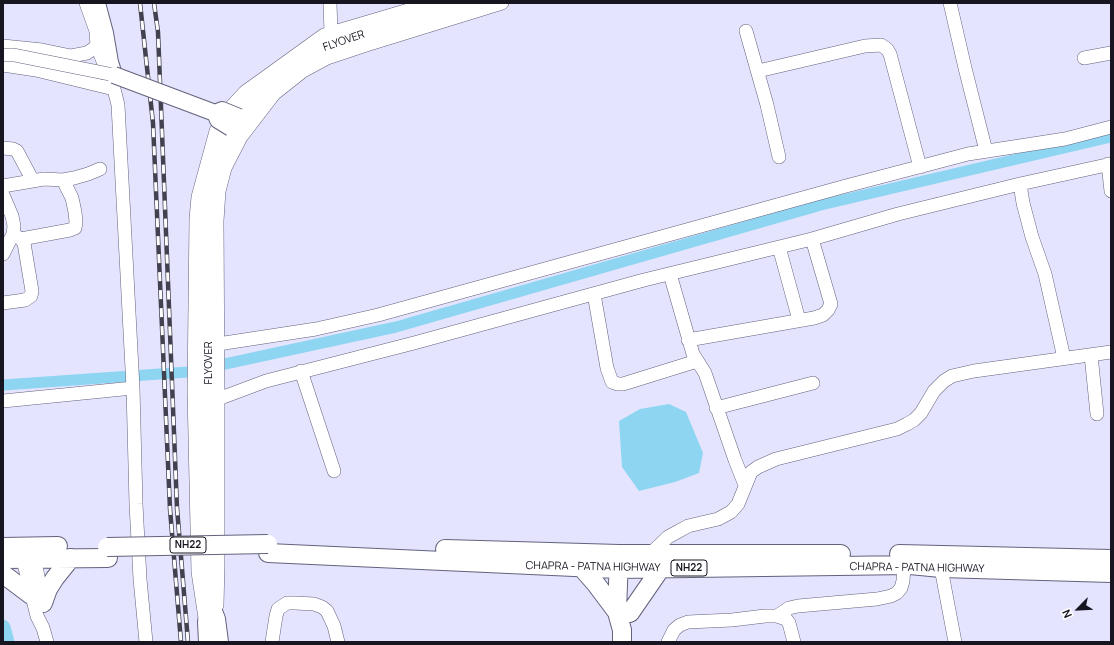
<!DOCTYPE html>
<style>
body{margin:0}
#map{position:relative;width:1114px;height:645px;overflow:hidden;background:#e5e4fe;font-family:Manrope,sans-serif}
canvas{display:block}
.frame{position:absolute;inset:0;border:4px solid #161520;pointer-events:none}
.north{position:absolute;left:1058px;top:589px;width:40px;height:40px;-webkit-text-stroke:3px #fff;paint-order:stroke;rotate:246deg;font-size:11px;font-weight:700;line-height:16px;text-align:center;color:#161520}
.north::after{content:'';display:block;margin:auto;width:14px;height:18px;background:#161520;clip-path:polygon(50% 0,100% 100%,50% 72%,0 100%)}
</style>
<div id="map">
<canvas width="1114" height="645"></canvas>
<div class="frame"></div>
<div class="north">N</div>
</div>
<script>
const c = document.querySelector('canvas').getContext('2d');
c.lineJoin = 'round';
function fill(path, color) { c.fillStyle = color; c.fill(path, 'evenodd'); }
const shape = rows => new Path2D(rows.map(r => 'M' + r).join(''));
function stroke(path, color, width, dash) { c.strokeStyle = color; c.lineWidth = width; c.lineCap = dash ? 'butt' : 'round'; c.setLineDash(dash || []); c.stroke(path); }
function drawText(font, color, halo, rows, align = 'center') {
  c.font = font + ' Manrope,sans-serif'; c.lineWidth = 4; c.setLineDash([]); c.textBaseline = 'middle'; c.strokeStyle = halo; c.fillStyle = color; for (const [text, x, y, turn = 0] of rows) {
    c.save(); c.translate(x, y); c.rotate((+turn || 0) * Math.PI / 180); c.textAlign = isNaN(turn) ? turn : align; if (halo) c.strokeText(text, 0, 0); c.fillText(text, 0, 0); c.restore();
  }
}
fill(shape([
 [669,404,686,412,703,453,699,473,675,482,639,491,622,467,619,421,640,409]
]), '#8ed5f2');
stroke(shape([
 [3,385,188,372,396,327,821,205,1111,137],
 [3,625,5,627,9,642]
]), '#8ed5f2', 11);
const minor = shape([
 [86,3,96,31,97,46,114,89,118,105,133,388,136,504,140,579,146,642],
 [330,3,331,33],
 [950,3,965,68,986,151],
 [746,31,767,105,779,157],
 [3,46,42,50,71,56,87,53,97,46],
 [1084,58,1111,53],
 [3,65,36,70,114,89],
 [758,71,865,46,881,45,887,49,890,54,920,167],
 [3,148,13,149,17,151,33,181],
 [1108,164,1111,191],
 [1020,184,1023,203,1032,237,1045,274,1064,358],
 [3,186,44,179,63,180,74,178,88,174,100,169],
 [3,195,12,216,14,226,13,234,3,254],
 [21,239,70,230,75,228,76,222,75,212,72,198,63,180],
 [779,247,799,320],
 [670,274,693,354,705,373,735,460,745,485],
 [594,294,607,368,612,382,618,384,623,384,697,361],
 [3,303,25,300,31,296,32,291,24,243,21,239,13,234],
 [688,340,814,318,823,315,828,310,831,304,812,239],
 [218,344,316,329,378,315,846,186,968,154,1065,139,1111,127],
 [1091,355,1097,414],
 [301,371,334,471],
 [218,399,266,381,414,343,644,280,812,239,898,214,1020,184,1111,164],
 [3,401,133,388],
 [716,408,813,383],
 [33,551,43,602],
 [21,552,37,616,43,628,47,642],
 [650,554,668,537,679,531,688,526,718,519,731,512,738,504,751,472,758,467,776,459,897,429,907,424,914,420,921,413,934,391,944,381,952,376,974,371,1111,352],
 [941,568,955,642],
 [217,605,218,565,218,399,217,221,219,191,225,168,241,137,274,94,303,71,327,58,366,45,502,3],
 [777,616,789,608,798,606,877,599,891,596,897,593,901,588,903,581,904,565],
 [205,618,198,572,194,391,196,219,198,197,216,131,231,107,245,92,324,35,432,3],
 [272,642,276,616,278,609,287,603,295,603,314,604,322,607,327,611,334,626,338,642],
 [668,642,674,630,680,625,688,622,732,620,765,616,777,616,786,619,789,623,794,642]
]);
const major = shape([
 [97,3,105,33,110,62,114,75],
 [210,601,217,619,220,642],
 [207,642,206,622,210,601,208,531,208,213,211,189,221,153,233,124,274,78,289,67,318,50,339,40,472,3]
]);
const highway = shape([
 [3,547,58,546],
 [445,549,619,554,841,554],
 [268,553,618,569,910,565,941,568,1111,573],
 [899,554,1111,559],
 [619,557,617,612,622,630,622,642],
 [3,559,108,558],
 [581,567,596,584,617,612],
 [3,574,31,595],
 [43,603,48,589,55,578,71,558],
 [630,613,661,568]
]);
stroke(minor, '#63627d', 14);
stroke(major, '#63627d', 18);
stroke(highway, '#63627d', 20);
stroke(minor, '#fff', 13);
stroke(major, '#fff', 16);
stroke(highway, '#fff', 18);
const rail = shape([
 [140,3,153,123,170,509,181,642],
 [154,3,158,32,177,508,188,642]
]);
stroke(rail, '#42414f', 4.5);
stroke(rail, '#fff', 3, [9]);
const minorBridge = shape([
 [3,55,14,55,114,75]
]);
const majorBridge = shape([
 [114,75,215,113,222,110,239,117],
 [215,113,218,120,231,128]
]);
const highwayBridge = shape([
 [107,547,268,544]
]);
stroke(minorBridge, '#63627d', 14, []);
stroke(majorBridge, '#63627d', 18, []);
stroke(highwayBridge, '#63627d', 20, []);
stroke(minorBridge, '#fff', 13);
stroke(majorBridge, '#fff', 16);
stroke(highwayBridge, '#fff', 18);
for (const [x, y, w] of [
 [188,545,36],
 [689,568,36]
]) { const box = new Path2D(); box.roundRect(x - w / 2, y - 8, w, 16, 3); c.fillStyle = '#fff'; c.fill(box); stroke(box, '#161520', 1); }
drawText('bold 10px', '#161520', null, [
 ["NH22",188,545],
 ["NH22",689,568]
]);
drawText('11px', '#161520', '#fff', [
 ["FLYOVER",344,41,-19],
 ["FLYOVER",209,363,-90],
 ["CHAPRA - PATNA HIGHWAY",593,567,1],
 ["CHAPRA - PATNA HIGHWAY",917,568,1]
]);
</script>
